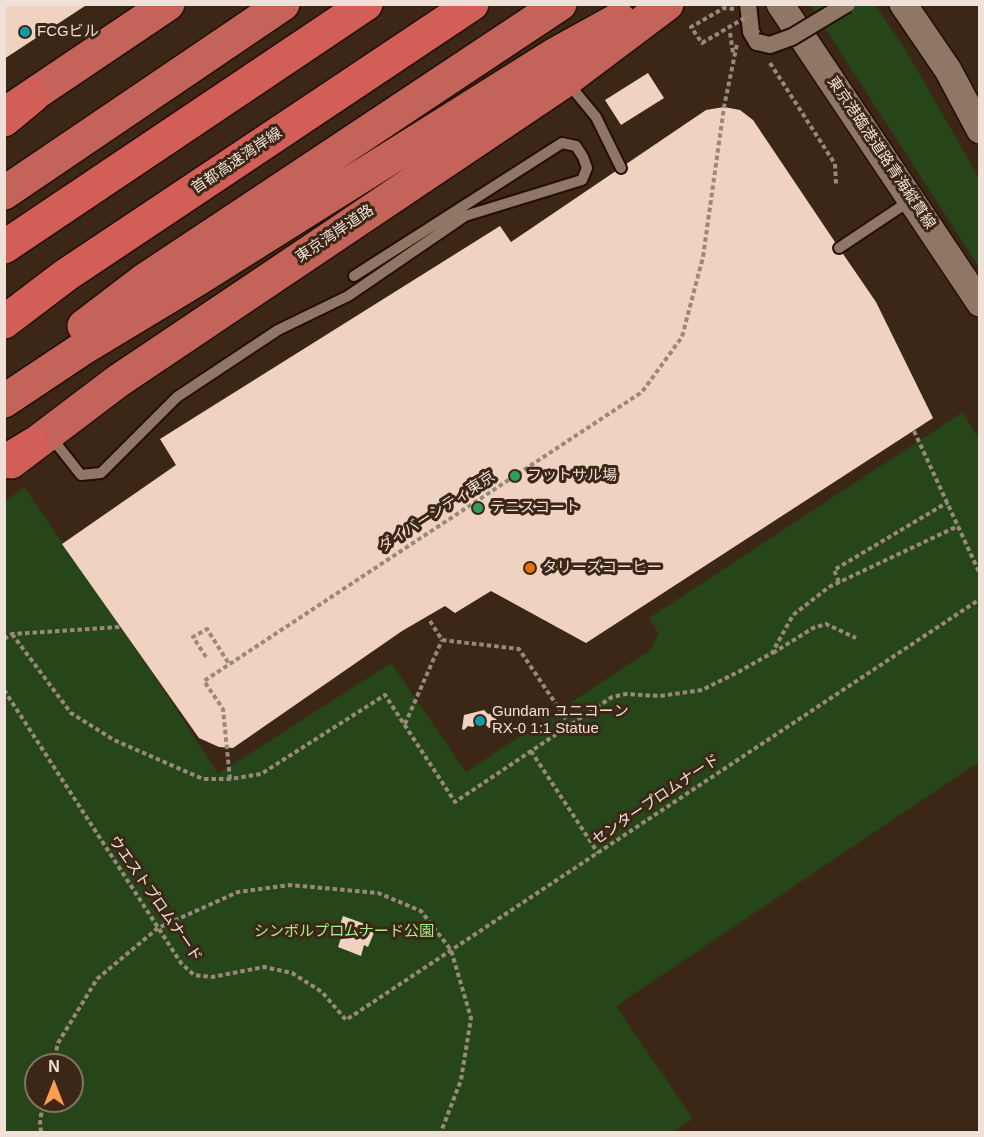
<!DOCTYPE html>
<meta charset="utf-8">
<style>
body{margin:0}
#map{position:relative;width:984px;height:1137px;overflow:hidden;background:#3c2717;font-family:Arial,sans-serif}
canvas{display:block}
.frame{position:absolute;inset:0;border:6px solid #efe1d7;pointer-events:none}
.north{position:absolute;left:24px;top:1053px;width:60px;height:60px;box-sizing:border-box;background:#3c2717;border:2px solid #847164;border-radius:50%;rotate:0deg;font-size:16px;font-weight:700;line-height:24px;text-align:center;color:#efe1d7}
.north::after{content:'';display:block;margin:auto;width:21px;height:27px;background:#fc9d52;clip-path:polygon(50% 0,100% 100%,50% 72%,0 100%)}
</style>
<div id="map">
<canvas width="984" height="1137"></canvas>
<div class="frame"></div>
<div class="north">N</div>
</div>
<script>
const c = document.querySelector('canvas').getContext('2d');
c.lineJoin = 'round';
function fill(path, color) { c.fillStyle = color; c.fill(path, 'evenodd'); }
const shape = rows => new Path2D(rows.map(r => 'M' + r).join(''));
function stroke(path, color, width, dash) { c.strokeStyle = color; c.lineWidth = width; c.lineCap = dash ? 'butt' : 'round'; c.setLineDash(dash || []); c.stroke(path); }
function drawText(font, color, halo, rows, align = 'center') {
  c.font = font + ' Arial,"Noto Sans JP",sans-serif'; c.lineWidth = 6; c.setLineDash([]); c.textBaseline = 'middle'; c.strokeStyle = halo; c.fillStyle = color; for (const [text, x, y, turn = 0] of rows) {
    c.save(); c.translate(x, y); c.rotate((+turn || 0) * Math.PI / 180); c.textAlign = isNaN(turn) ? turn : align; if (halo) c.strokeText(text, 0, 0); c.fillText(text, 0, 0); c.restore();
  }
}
fill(shape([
 [810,5,875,5,905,49,979,178,979,267],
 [963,412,976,435,979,433,979,762,616,1006,693,1119,673,1132,5,1132,4,503,24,487,167,695,218,774,391,663,466,772,650,650,659,634,649,618],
 [36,1065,72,1065,72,1101,36,1101]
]), '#26461a');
fill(shape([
 [4,4,88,4,4,59],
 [648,73,664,98,621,125,605,100],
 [724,107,740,110,753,120,839,248,876,302,933,418,586,643,491,591,455,613,445,606,402,631,233,748,219,747,199,738,62,544,176,465,160,439,500,226,511,242,706,110],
 [484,710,488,714,495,713,498,727,489,728,484,723,482,725,476,723,473,727,468,726,464,730,462,729,464,715],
 [343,916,376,928,368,947,364,945,361,956,338,947,341,938,336,936]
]), '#efd3c0');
const service = shape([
 [568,83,596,117,621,168],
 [839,248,911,200],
 [51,437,81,475,101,473,177,397,278,330,348,296,465,216,582,180,587,168,583,157,576,146,562,143,354,276]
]);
const pedestrian = shape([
 [748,4,751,32,757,42]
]);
const tertiary = shape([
 [780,4,980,303],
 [903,4,948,70,980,130]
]);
const trunk = shape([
 [9,111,168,4],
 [4,193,283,4],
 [84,326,143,281,560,4],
 [4,401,85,347,196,280,554,55,619,19],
 [11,462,118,381,566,80,667,4]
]);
const motorway = shape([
 [4,120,33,96],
 [4,247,366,4],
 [4,322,66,275,472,4],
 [4,462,32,445]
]);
stroke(service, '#220f02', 14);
stroke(pedestrian, '#220f02', 20);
stroke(tertiary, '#220f02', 30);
stroke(trunk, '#220f02', 36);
stroke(motorway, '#220f02', 36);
stroke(shape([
 [730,33,733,53],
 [835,164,836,184],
 [914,431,980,574],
 [839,582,834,570,948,502],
 [430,621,442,640,519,649,570,725],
 [12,634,71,713,114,740,203,779,230,779,261,774,385,695,455,802,612,697,626,694,660,696,702,690,740,671,772,653,793,615,829,587,958,526],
 [4,639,12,634,120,627],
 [773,653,813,628,826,624,856,638],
 [206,657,193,637,207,629,229,664],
 [4,690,181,963,194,975,212,977,264,967,292,973,322,992,346,1020,980,599],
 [405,724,442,640],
 [531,751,598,853],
 [230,779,223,709,204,681,642,392,682,337,703,257,724,107,737,44],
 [53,1065,58,1043,97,979,158,928,238,892,290,885,378,893,421,911,451,950,471,1018,461,1080,441,1132],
 [41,1132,40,1120,44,1101]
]), '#99887b', 4, [4.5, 3]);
stroke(service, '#907765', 10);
stroke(pedestrian, '#907765', 16);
stroke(tertiary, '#907765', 27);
stroke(trunk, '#c4635a', 33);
stroke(motorway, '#d15e57', 33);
const pedestrianBridge = shape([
 [757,42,770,45,792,37,847,4]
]);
stroke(pedestrianBridge, '#220f02', 20, []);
stroke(shape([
 [734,9,724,8,691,27,702,43,748,16],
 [770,63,835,164]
]), '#99887b', 4, [4.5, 3]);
stroke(pedestrianBridge, '#907765', 16);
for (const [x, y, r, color] of [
 [25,32,6,"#0f9aa8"],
 [515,476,6,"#2e9e5b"],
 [478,508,6,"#2e9e5b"],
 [530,568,6,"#e8710a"],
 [480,721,6,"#0f9aa8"]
]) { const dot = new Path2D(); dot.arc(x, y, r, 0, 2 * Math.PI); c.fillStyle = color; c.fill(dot); stroke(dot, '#3c2717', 2); }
drawText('15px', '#efe1d7', '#3c2717', [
 ["FCGビル",37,32],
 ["フットサル場",527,476],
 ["テニスコート",490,508],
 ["タリーズコーヒー",542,568],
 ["Gundam ユニコーン",492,712],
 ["RX-0 1:1 Statue",492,729]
], 'left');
drawText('15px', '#efe1d7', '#3c2717', [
 ["東京港臨港道路青海縦貫線",881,153,56],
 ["首都高速湾岸線",237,161,-34],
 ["東京湾岸道路",335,234,-34],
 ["ダイバーシティ東京",437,512,-33],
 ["センタープロムナード",656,800,-34],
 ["ウエストプロムナード",155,899,55]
]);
drawText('15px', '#a1f187', '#3c2717', [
 ["シンボルプロムナード公園",344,932]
]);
</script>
